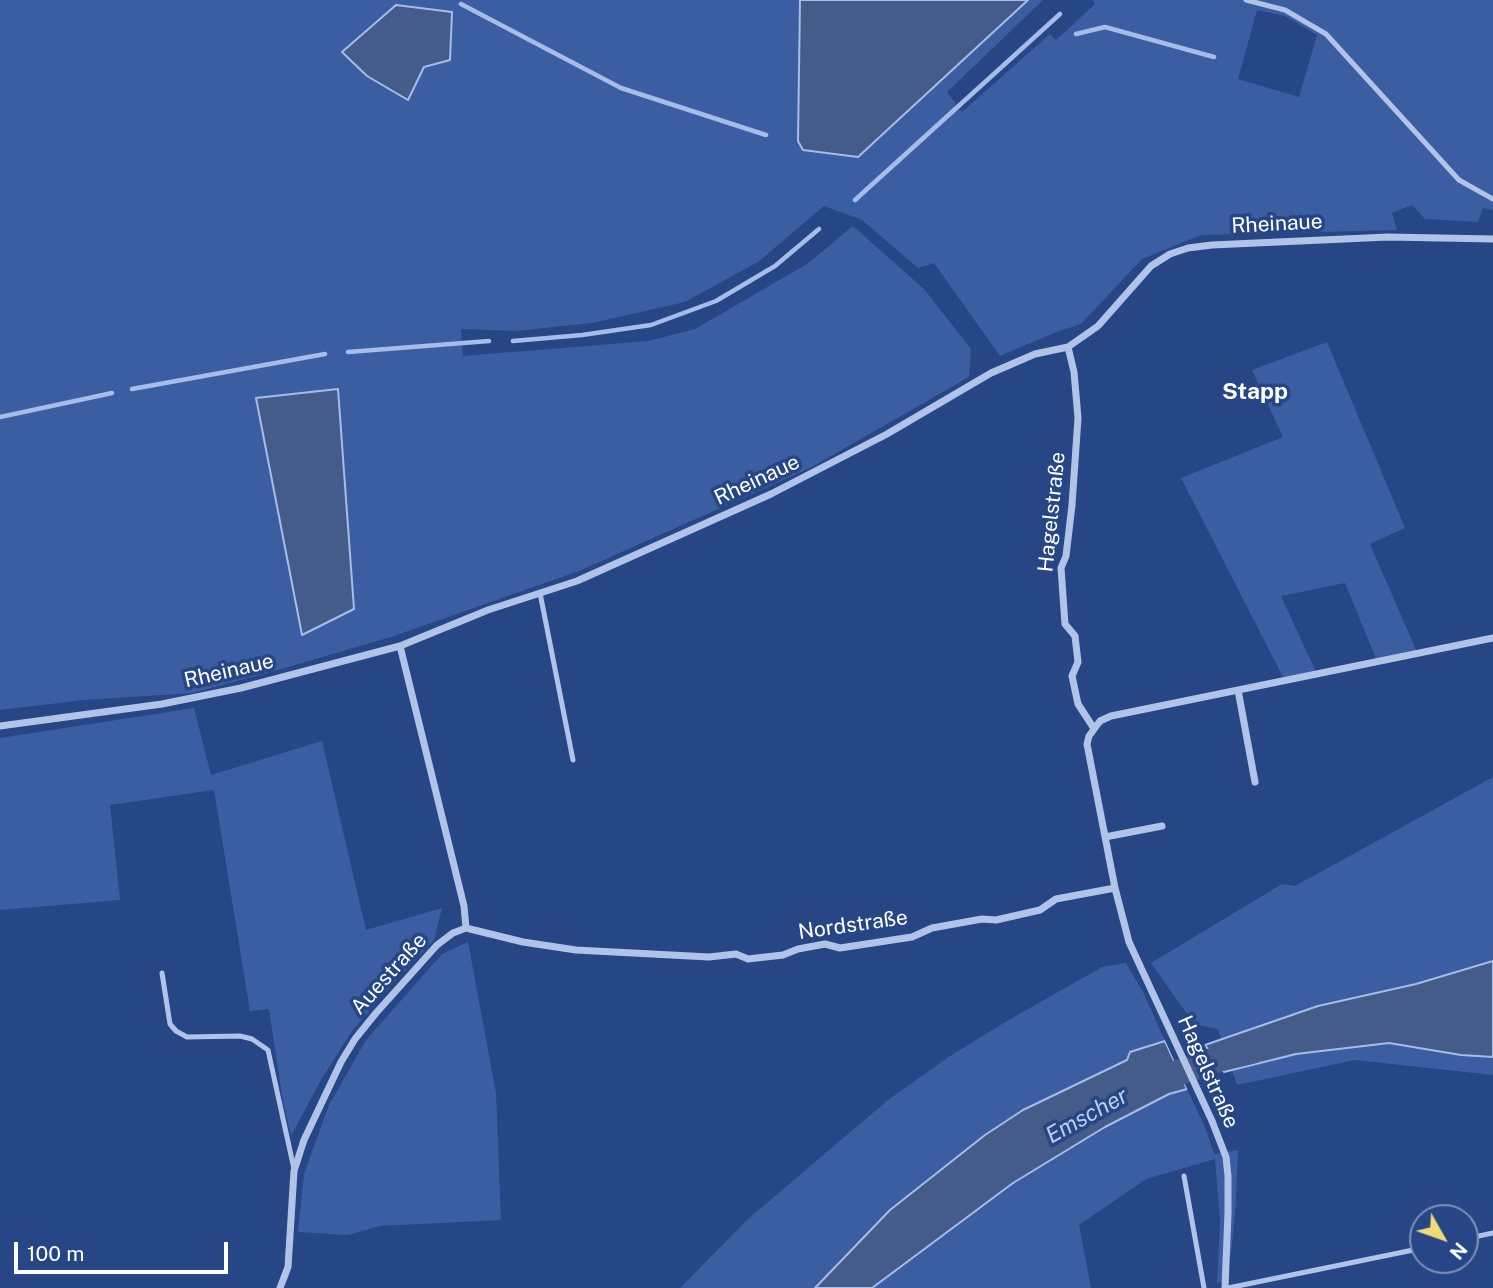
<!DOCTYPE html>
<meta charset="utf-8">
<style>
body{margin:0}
#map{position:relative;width:1493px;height:1288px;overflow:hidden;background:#264685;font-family:"Public Sans",sans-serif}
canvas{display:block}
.north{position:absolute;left:1409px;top:1204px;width:70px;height:70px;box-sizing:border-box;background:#264685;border:2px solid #7d90b6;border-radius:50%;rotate:130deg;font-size:19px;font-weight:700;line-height:28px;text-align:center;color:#fff}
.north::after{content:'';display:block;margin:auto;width:24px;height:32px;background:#f1da76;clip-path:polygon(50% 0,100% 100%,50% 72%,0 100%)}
.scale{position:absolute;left:14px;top:1242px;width:214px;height:32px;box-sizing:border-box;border:4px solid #fff;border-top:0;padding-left:9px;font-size:21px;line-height:24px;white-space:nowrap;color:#fff;-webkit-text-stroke:5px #264685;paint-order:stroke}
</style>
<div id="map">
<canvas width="1493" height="1288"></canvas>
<div class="north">N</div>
<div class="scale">100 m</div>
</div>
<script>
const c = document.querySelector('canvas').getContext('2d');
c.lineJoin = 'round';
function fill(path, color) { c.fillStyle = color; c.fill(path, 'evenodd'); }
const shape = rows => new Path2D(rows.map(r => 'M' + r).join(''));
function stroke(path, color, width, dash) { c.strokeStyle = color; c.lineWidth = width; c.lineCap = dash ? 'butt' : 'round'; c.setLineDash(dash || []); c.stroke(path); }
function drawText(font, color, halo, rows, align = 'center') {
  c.font = font + ' "Public Sans",sans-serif'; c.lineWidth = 7; c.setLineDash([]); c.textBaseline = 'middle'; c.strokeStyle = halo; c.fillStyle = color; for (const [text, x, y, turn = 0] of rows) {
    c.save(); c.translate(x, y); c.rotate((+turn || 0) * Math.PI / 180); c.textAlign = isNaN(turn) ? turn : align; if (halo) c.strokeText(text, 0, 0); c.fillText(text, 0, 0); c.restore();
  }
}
fill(shape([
 [0,0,800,0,800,69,857,157,1028,0,1043,0,947,92,962,112,1050,34,1056,40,1095,4,1093,0,1493,0,1493,210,1483,208,1478,222,1425,219,1412,205,1392,213,1397,230,1201,235,1142,259,1081,324,1054,333,1000,356,934,263,918,268,862,220,824,206,758,262,685,302,592,323,516,331,461,329,463,356,648,341,695,329,807,264,853,226,924,289,971,349,969,377,810,468,579,571,394,636,285,668,192,693,84,700,0,710],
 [1257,10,1285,16,1317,35,1299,97,1238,79],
 [1327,342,1405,528,1370,544,1417,652,1377,661,1345,583,1281,596,1316,672,1284,679,1181,478,1283,437,1252,370],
 [194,708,211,775,322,741,366,930,442,908,434,940,390,987,352,1031,321,1080,291,1136,283,1101,269,1009,250,1011,214,790,110,805,120,900,0,910,0,738],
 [1493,777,1493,1075,1355,1060,1237,1085,1232,1071,1224,1072,1205,1045,1221,1039,1218,1029,1194,1024,1151,963,1282,884,1295,886],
 [468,942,496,1093,501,1220,380,1226,348,1235,298,1232,304,1174,329,1105,366,1040,442,954],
 [1126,963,1143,992,1165,1041,1131,1052,1127,1060,1023,1110,985,1135,890,1210,815,1288,680,1288,748,1219,888,1100,950,1056,1007,1021,1102,967],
 [1187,1089,1204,1125,1215,1156,1215,1154,1238,1150,1236,1200,1232,1246,1226,1281,1217,1283,1220,1221,1215,1159,1146,1179,1079,1225,1091,1288,872,1288,1013,1183,1105,1127,1169,1094]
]), '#3b5ea2');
const water = shape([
 [800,0,1028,0,858,157,803,150,798,141,800,0],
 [396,5,452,12,450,60,424,67,408,100,367,76,342,52,396,5],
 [338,389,354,609,302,635,256,398,338,389],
 [1493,961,1493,1057,1461,1055,1389,1043,1296,1054,1224,1072,1205,1045,1318,1006,1416,984,1493,961],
 [1165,1041,1187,1089,1169,1094,1105,1127,1013,1183,872,1288,815,1288,890,1210,985,1135,1023,1110,1127,1060,1130,1052,1165,1041]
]);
fill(water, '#455b8a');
stroke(water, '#a5bde8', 2);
fill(shape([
 [1164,1038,1168,1040,1191,1088,1189,1093]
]), '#264685');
stroke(shape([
 [461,4,621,88,766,135],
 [1076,34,1105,27,1214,57],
 [855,200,1060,14],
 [513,341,582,335,651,325,716,301,775,266,819,229],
 [348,352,489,341],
 [132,389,325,354],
 [0,417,112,393]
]), '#a5bde8', 4.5);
stroke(shape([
 [1148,1083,1224,1057,1251,1051]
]), '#455b8a', 26);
stroke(shape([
 [1246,0,1285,10,1326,34,1459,180,1493,199],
 [540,593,573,760],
 [162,973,170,1024,176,1031,187,1037,240,1036,252,1039,268,1050,294,1169],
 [1184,1176,1204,1288],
 [1465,1239,1493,1233],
 [1228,1288,1423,1248]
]), '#b1c4e8', 5);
stroke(shape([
 [1068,347,1074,372,1078,418,1072,505,1066,556,1061,568,1065,624,1075,636,1078,662,1072,676,1078,704,1093,727],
 [400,646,464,906,466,928],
 [1238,690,1255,782],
 [0,726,162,704,241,688,400,646,488,610,577,581,771,494,887,434,991,373,1035,354,1068,347,1098,326,1151,266,1170,254,1188,248,1212,245,1388,237,1493,239],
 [1105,837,1162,826],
 [466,928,523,942,576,950,709,957,736,954,748,959,783,955,798,949,825,944,840,948,912,937,932,928,982,919,996,920,1040,910,1056,899,1115,888],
 [280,1288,288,1267,294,1171,304,1140,341,1062,355,1039,376,1013,437,945,453,933,466,928],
 [1225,1288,1228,1213,1228,1176,1226,1157,1212,1121,1129,942,1115,888,1087,744,1089,736,1100,721,1111,716,1493,638]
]), '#b1c4e8', 7);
drawText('21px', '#fff', '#264685', [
 ["Rheinaue",1277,224,-3],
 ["Rheinaue",757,480,-25],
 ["Hagelstraße",1052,512,-84],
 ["Rheinaue",229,671,-13],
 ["Nordstraße",853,925,-8],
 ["Auestraße",389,974,-48],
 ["Hagelstraße",1208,1072,66]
]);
drawText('bold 23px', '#fff', '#264685', [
 ["Stapp",1255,392]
]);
drawText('italic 23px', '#bcceef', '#264685', [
 ["Emscher",1087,1116,-29]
]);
</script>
